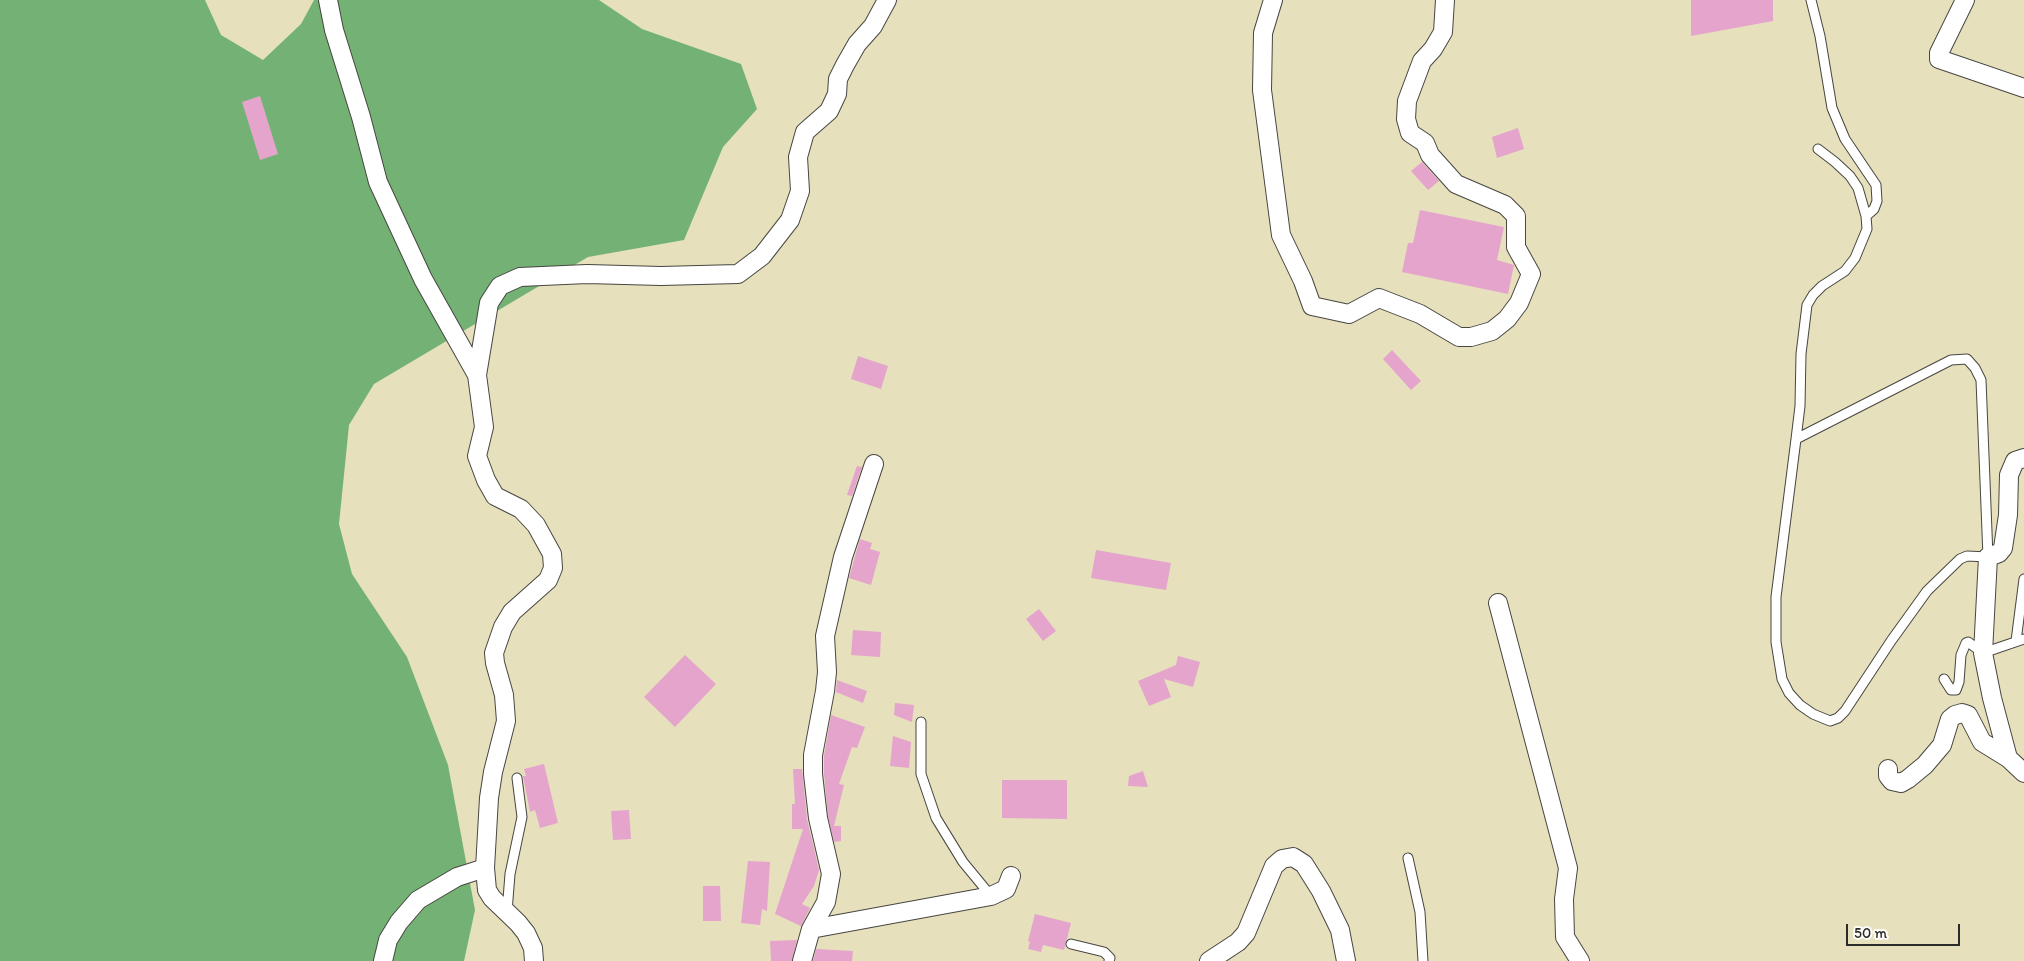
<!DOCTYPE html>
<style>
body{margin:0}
#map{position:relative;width:2024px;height:961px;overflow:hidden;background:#e6e0bc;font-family:Itim,sans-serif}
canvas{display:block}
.scale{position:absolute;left:1846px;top:924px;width:114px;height:22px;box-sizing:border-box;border:2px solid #2b2b2b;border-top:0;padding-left:6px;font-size:15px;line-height:18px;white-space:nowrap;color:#2b2b2b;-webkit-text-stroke:4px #fdfcf7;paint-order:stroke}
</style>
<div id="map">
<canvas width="2024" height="961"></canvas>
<div class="scale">50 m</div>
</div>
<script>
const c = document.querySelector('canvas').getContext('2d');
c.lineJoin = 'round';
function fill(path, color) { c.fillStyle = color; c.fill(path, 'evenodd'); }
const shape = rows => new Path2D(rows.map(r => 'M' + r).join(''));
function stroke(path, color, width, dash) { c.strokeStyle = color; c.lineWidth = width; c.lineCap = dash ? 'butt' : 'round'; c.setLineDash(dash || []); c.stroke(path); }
fill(shape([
 [0,0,205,0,221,35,263,60,301,24,314,0,599,0,642,29,741,64,757,109,723,147,684,240,588,257,374,384,349,425,339,524,352,574,407,657,448,765,475,910,464,961,0,961]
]), '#73b274');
fill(shape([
 [1691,0,1773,0,1773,21,1691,36],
 [260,96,278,154,260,160,242,102],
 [1518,128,1524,149,1497,158,1492,137],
 [1422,162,1439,181,1428,190,1411,171],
 [1420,210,1504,227,1497,260,1514,265,1508,294,1402,272,1408,243,1413,243],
 [1392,350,1421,381,1411,390,1383,359],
 [858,356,888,366,881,389,851,379],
 [857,466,862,467,852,496,847,495],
 [860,539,872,543,870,549,880,552,871,585,849,578],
 [1096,550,1171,563,1166,590,1091,578],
 [1039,609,1056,631,1043,641,1026,619],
 [853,630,881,632,880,657,851,655],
 [685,655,716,684,675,727,644,697],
 [1178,656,1200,662,1193,687,1164,679,1171,697,1149,706,1138,681,1176,665],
 [837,680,867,691,863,703,836,692],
 [895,703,914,705,912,722,894,715],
 [831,715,865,727,857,748,852,747,839,784,844,785,834,826,841,826,841,841,834,842,828,816,824,773,824,756],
 [893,736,911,742,909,768,890,766],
 [544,764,558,823,540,828,535,810,530,812,523,776,526,776,524,769],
 [793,769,802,769,807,819,819,870,814,886,802,904,810,908,801,926,775,914,803,829,792,829,792,804,795,804],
 [1143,771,1148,787,1128,786,1129,776],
 [1002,780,1067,780,1067,819,1002,818],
 [629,810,631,839,613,840,611,811],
 [748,861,770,862,767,911,762,909,760,925,741,923],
 [703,886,720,886,721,921,703,921],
 [1035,914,1071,923,1064,950,1043,945,1041,952,1028,949,1030,942,1028,941],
 [797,940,792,961,771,961,770,941],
 [816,949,853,951,852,961,813,961]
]), '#e5a4cc');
const service = shape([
 [1811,0,1820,36,1832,108,1845,139,1876,185,1877,201,1874,209,1866,216],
 [1796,439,1951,360,1967,359,1975,368,1981,380,1988,557,1967,556,1960,559,1927,591,1891,641,1845,711,1838,718,1830,721,1813,714,1800,705,1789,693,1782,679,1776,642,1776,597,1796,439,1800,406,1801,354,1807,305,1813,295,1822,286,1845,271,1855,258,1867,229,1866,216,1858,188,1850,176,1835,162,1818,149],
 [2016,641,2024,579],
 [1944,679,1951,690,1956,690,1959,682,1961,655,1966,643,1968,642,1983,653,2024,639],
 [921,722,921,774,936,818,963,862,991,896],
 [1408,858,1420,912,1423,961],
 [507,912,510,874,522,817,517,778],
 [1071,944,1104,952,1110,958,1109,961]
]);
const minor = shape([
 [328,0,334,30,361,117,378,182,423,279,477,375,484,427,477,456,486,480,495,496,521,509,536,525,552,554,553,568,548,580,512,612,503,627,494,653,495,663,504,695,506,721,493,772,489,798,485,868,487,890,492,898,518,923,526,933,533,948,534,961],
 [1273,0,1263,33,1262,90,1281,235,1303,281,1312,306,1349,314,1379,298,1420,314,1459,337,1471,337,1492,331,1507,319,1519,303,1531,274,1516,247,1516,216,1505,205,1456,184,1430,155,1425,143,1410,133,1406,119,1407,101,1422,61,1433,49,1443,32,1445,0],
 [1965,0,1939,53,1939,59,2024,88],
 [477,375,489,303,500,286,520,277,587,274,661,276,738,274,762,256,790,220,800,191,798,157,805,132,829,111,837,94,838,79,845,65,857,44,873,26,887,0],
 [2024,458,2015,461,2009,475,2008,515,2003,548,1999,553,1988,557,1983,653,1992,698,2008,758,2024,773],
 [1498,603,1568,868,1564,899,1565,937,1580,961],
 [1888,769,1888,776,1892,781,1901,783,1908,779,1925,765,1942,745,1950,719,1955,715,1962,713,1968,715,1982,742,2008,758],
 [811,929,991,896,1006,889,1011,876],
 [383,961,388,940,399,922,418,900,457,877,485,868],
 [802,961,811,929,826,902,831,874,818,818,813,774,813,755,825,691,827,672,825,636,843,557,874,464],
 [1209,961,1238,942,1246,933,1274,866,1282,859,1293,857,1304,864,1321,891,1340,930,1346,961]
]);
stroke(service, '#474641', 11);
stroke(minor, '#474641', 20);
stroke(service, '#fff', 9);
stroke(minor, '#fff', 18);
</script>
